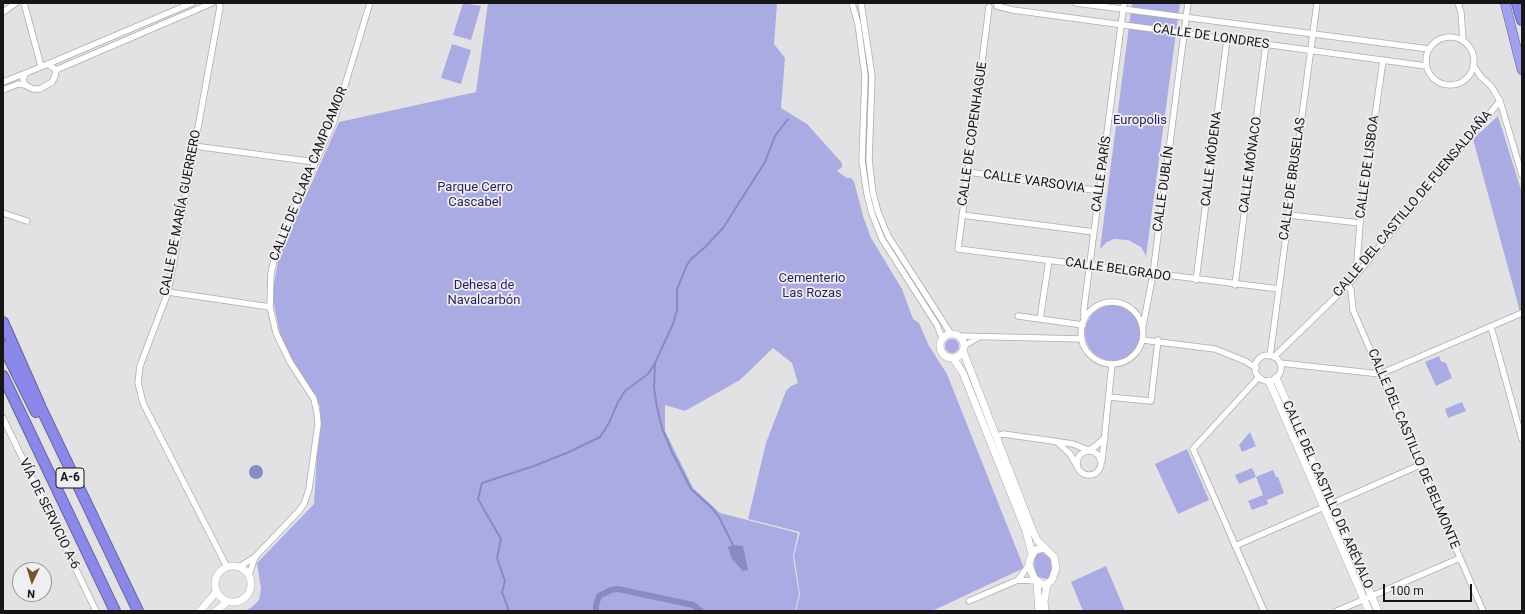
<!DOCTYPE html>
<meta charset="utf-8">
<style>
body{margin:0}
#map{position:relative;width:1525px;height:614px;overflow:hidden;background:#e2e2e5;font-family:Roboto,sans-serif}
canvas{display:block}
.frame{position:absolute;inset:0;border:4px solid #151516;pointer-events:none}
.north{position:absolute;left:12px;top:562px;width:40px;height:40px;box-sizing:border-box;background:#efeff2;border:1px solid #98989a;border-radius:50%;rotate:184deg;font-size:11px;font-weight:700;line-height:16px;text-align:center;color:#151516}
.north::after{content:'';display:block;margin:auto;width:14px;height:18px;background:#75562b;clip-path:polygon(50% 0,100% 100%,50% 72%,0 100%)}
.scale{position:absolute;left:1383px;top:584px;width:89px;height:18px;box-sizing:border-box;border:2px solid #151516;border-top:0;padding-left:5px;font-size:12px;line-height:14px;white-space:nowrap;color:#151516;-webkit-text-stroke:3px #efeff2;paint-order:stroke}
</style>
<div id="map">
<canvas width="1525" height="614"></canvas>
<div class="frame"></div>
<div class="north">N</div>
<div class="scale">100 m</div>
</div>
<script>
const c = document.querySelector('canvas').getContext('2d');
c.lineJoin = 'round';
function fill(path, color) { c.fillStyle = color; c.fill(path, 'evenodd'); }
const shape = rows => new Path2D(rows.map(r => 'M' + r).join(''));
function stroke(path, color, width, dash) { c.strokeStyle = color; c.lineWidth = width; c.lineCap = dash ? 'butt' : 'round'; c.setLineDash(dash || []); c.stroke(path); }
function drawText(font, color, halo, rows, align = 'center') {
  c.font = font + ' Roboto,sans-serif'; c.lineWidth = 3.5; c.setLineDash([]); c.textBaseline = 'middle'; c.strokeStyle = halo; c.fillStyle = color; for (const [text, x, y, turn = 0] of rows) {
    c.save(); c.translate(x, y); c.rotate((+turn || 0) * Math.PI / 180); c.textAlign = isNaN(turn) ? turn : align; if (halo) c.strokeText(text, 0, 0); c.fillText(text, 0, 0); c.restore();
  }
}
fill(shape([
 [463,3,481,6,471,40,453,35],
 [488,3,777,3,774,44,785,58,781,108,807,124,842,163,842,167,837,171,847,178,851,178,854,181,863,216,871,238,902,289,913,319,919,323,929,346,947,374,1024,568,932,611,796,611,800,595,794,555,800,532,748,519,766,443,786,391,791,386,798,383,792,363,773,348,740,380,685,411,665,405,665,431,693,488,720,513,798,533,793,556,799,595,795,611,245,611,252,607,259,600,261,589,257,563,314,504,320,406,282,343,272,295,279,256,339,122,476,92],
 [1132,3,1180,3,1146,256,1141,247,1128,240,1114,239,1107,242,1100,249],
 [452,44,471,50,461,84,441,78],
 [1498,116,1522,193,1522,319,1473,139],
 '1085 333a28 28 0 1 1 56 0a28 28 0 1 1-56 0Z',
 '945 346a7 7 0 1 1 14 0a7 7 0 1 1-14 0Z',
 [1439,356,1441,361,1446,363,1452,378,1436,386,1425,362],
 [1462,402,1466,411,1448,418,1445,409],
 [1250,432,1256,446,1242,452,1239,445],
 [1187,449,1209,500,1178,514,1155,464],
 [1252,468,1256,477,1273,470,1276,477,1278,477,1284,493,1267,500,1268,504,1252,510,1248,501,1263,495,1256,477,1239,484,1235,475],
 [1042,552,1051,559,1052,574,1047,579,1038,577,1034,568,1035,555],
 [1106,566,1125,611,1083,611,1071,582]
]), '#ababe4');
fill(shape([
 '249 472a7 7 0 1 1 14 0a7 7 0 1 1-14 0Z',
 [733,545,743,546,748,570,743,571,732,559,728,547]
]), '#8a8ac2');
stroke(shape([
 [733,545,719,517,712,508,691,489,672,452,662,428,657,407,654,388,655,363,673,324,677,310,677,289,687,265,690,260,704,248,723,228,765,162,775,136,788,119],
 [509,611,502,592,505,581,497,558,501,539,478,499,482,483,534,466,569,452,600,437,609,423,618,402,625,391,648,374,655,363]
]), '#8a8ac2', 2);
stroke(shape([
 [596,611,596,605,599,596,611,590,618,589,693,605,701,611]
]), '#8a8ac2', 6);
const minor = shape([
 [24,3,41,66],
 [219,3,220,7,168,292,140,366,138,383,143,403,227,567],
 [852,3,858,24,865,76,862,161,867,194,872,214,882,239,937,325,942,338],
 [861,3,872,76,869,160,873,193,878,212,888,236,951,334],
 [1076,3,1429,49],
 [1458,3,1461,12,1463,41],
 [997,6,1013,10,1426,66],
 [989,7,958,249,1279,289],
 [3,12,16,3],
 '1426 61a24 24 0 1 1 48 0a24 24 0 1 1-48 0Z',
 [48,64,192,3],
 [48,64,56,70,55,76,52,82,40,89,33,89,25,85,23,79,26,73,48,64],
 [1473,65,1481,77,1491,86,1500,101,1522,175],
 [56,70,212,3],
 [3,82,26,73],
 [3,90,18,84,25,85],
 [194,146,315,162],
 [968,172,1100,191],
 [3,213,27,221],
 [962,215,1094,232],
 [1289,215,1360,223],
 [1356,275,1360,223,1383,60],
 [1196,280,1227,39],
 [1235,285,1266,44],
 [1348,285,1351,290,1353,310,1483,611],
 [168,292,270,307],
 '1081 333a31 31 0 1 1 62 0a31 31 0 1 1-62 0Z',
 [1018,316,1083,325],
 [1040,319,1049,260],
 [1084,321,1084,308,1124,3],
 [1143,326,1153,274,1188,3],
 [1491,327,1522,439],
 [959,336,1082,339],
 [1143,340,1215,349,1245,361,1256,368],
 [964,346,979,337],
 '1255 368a13 13 0 1 1 26 0a13 13 0 1 1-26 0Z',
 [1270,356,1317,3],
 [1274,357,1348,285,1500,101],
 [1280,363,1380,374,1522,313],
 [1259,377,1193,449,1264,611],
 [1109,397,1151,401,1158,340],
 [3,418,96,611],
 [997,436,1003,434,1046,440,1073,444,1088,450],
 [1057,442,1070,454,1077,466],
 [1089,450,1096,446,1105,437],
 '1077 463a12 12 0 1 1 24 0a12 12 0 1 1-24 0Z',
 [1102,461,1112,364],
 [1235,546,1420,465],
 [239,567,255,557,298,512,304,504,309,489,318,424,317,413,314,399,290,362,276,333,270,307,271,273,277,248,334,121,370,3],
 [249,575,255,557],
 [1018,580,1029,565],
 [969,601,1018,580,1037,581],
 [1337,611,1460,558]
]);
const tertiary = shape([
 '940 346a12 12 0 1 1 24 0a12 12 0 1 1-24 0Z',
 [963,351,1032,529,1037,540,1045,548],
 [953,358,963,373,1026,531,1032,554],
 [1276,378,1378,611],
 [1269,381,1369,611],
 [1045,548,1054,557,1056,568,1052,580,1047,584,1041,584,1034,578,1029,565,1030,559,1035,550,1045,548],
 '215 584a18 18 0 1 1 36 0a18 18 0 1 1-36 0Z',
 [1037,582,1039,611],
 [200,611,217,591],
 [216,611,228,601],
 [1045,611,1044,602,1047,584]
]);
const trunk = shape([
 [1505,3,1522,70]
]);
const motorway = shape([
 [1517,3,1522,20],
 [3,322,41,408,138,611],
 [3,346,36,412],
 [3,376,115,611]
]);
stroke(minor, '#acacaf', 7);
stroke(tertiary, '#acacaf', 8);
stroke(trunk, '#62609f', 10);
stroke(motorway, '#62609f', 12);
stroke(minor, '#fff', 5.5);
stroke(tertiary, '#fff', 7);
stroke(trunk, '#a3a0ee', 9);
stroke(motorway, '#8c88e9', 10);
for (const [x, y, w] of [
 [70,478,28]
]) { const box = new Path2D(); box.roundRect(x - w / 2, y - 10, w, 20, 3); c.fillStyle = '#efeff2'; c.fill(box); stroke(box, '#151516', 1); }
drawText('bold 12px', '#151516', null, [
 ["A-6",70,478]
]);
drawText('13px', '#151516', '#efeff2', [
 ["CALLE DE LONDRES",1211,37,8],
 ["CALLE DE COPENHAGUE",973,134,-82],
 ["CALLE MÓDENA",1212,159,-83],
 ["CALLE MÓNACO",1251,165,-82],
 ["CALLE DE LISBOA",1368,167,-82],
 ["CALLE DE CLARA CAMPOAMOR",309,174,-68],
 ["CALLE PARÍS",1102,174,-82],
 ["CALLE DE BRUSELAS",1293,179,-82],
 ["CALLE VARSOVIA",1034,182,8],
 ["CALLE DUBLÍN",1164,189,-82],
 ["CALLE DEL CASTILLO DE FUENSALDAÑA",1413,204,-50],
 ["CALLE DE MARÍA GUERRERO",181,213,-79],
 ["CALLE BELGRADO",1118,270,8],
 ["CALLE DEL CASTILLO DE BELMONTE",1413,449,67],
 ["CALLE DEL CASTILLO DE ARÉVALO",1327,495,66],
 ["VÍA DE SERVICIO A-6",49,514,64]
]);
drawText('13px', '#281e61', '#efeff2', [
 ["Europolis",1140,121],
 ["Parque Cerro",475,188],
 ["Cascabel",475,203],
 ["Cementerio",812,279],
 ["Las Rozas",812,294],
 ["Dehesa de",484,286],
 ["Navalcarbón",484,301]
]);
</script>
